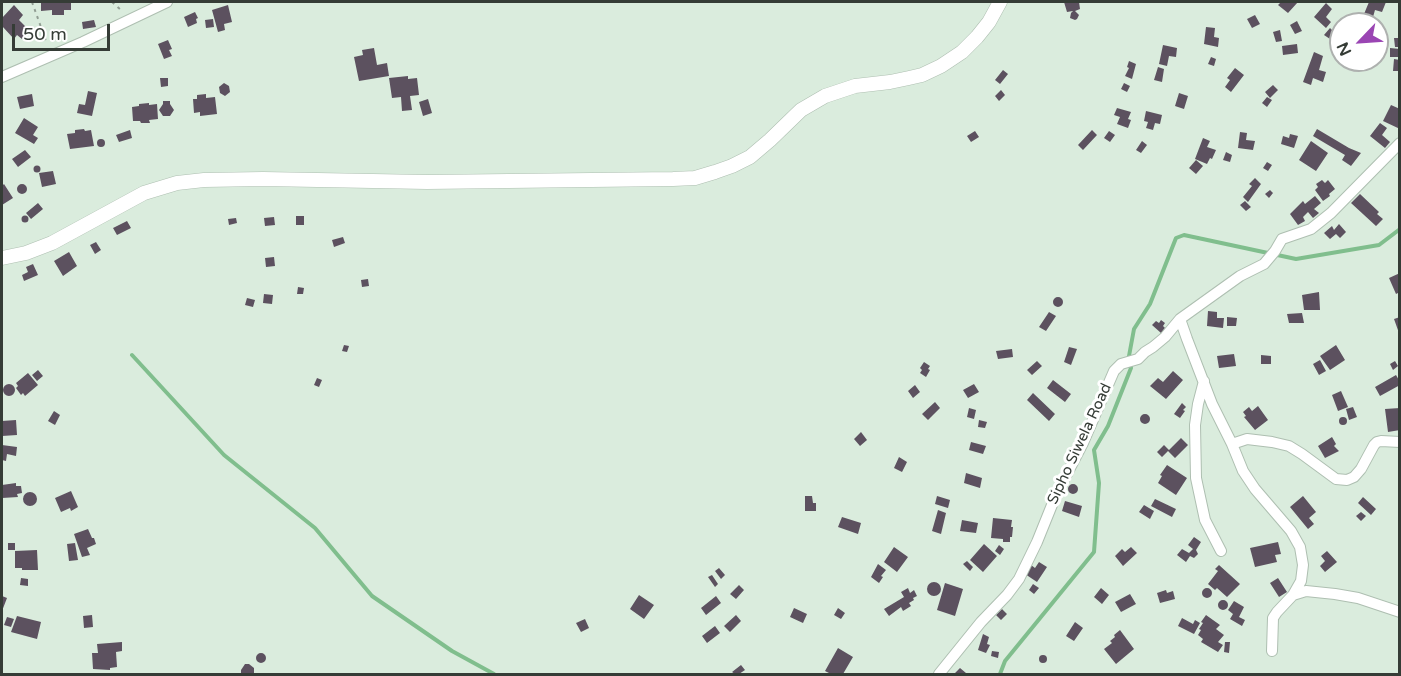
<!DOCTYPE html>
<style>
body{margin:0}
#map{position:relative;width:1401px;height:676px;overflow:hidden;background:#daecdd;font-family:"Varela Round",sans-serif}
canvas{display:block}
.frame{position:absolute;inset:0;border:3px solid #353c36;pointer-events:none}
.north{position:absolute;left:1329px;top:12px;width:60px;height:60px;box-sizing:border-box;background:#fff;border:2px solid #aeb1af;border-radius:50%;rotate:245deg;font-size:16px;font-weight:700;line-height:24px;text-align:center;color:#353c36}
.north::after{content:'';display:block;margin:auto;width:21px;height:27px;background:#9a45b3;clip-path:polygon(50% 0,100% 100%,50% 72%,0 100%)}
.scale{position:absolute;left:12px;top:24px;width:98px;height:27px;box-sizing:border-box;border:3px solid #353c36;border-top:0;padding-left:8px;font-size:18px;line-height:21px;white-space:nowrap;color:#353c36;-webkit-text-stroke:4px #fff;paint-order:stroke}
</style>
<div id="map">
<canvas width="1401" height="676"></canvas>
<div class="frame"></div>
<div class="north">N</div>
<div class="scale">50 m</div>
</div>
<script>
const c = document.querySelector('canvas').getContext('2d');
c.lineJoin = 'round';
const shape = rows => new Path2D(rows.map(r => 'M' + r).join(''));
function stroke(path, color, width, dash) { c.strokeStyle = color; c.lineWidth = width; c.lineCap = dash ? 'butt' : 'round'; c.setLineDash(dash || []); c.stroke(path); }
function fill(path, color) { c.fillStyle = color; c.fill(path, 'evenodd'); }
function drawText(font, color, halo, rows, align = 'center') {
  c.font = font + ' "Varela Round",sans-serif'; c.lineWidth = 6; c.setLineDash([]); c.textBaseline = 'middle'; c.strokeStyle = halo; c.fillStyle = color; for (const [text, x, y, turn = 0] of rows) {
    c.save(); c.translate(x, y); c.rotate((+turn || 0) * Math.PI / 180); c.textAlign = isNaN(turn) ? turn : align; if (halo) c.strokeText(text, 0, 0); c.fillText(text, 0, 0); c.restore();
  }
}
stroke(shape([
 [132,355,224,455,315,528,372,596,452,651,494,674],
 [1000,674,1005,661,1094,552,1099,483,1094,450,1108,426,1131,368,1129,356,1134,329,1150,304,1176,238,1184,235,1296,259,1379,245,1400,229]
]), '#80be8d', 4);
fill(shape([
 [41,2,71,2,71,10,64,10,64,15,52,15,52,10,41,11],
 [1064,2,1079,2,1080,9,1075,11,1079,15,1077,19,1075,20,1070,18,1071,13,1073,11,1067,12],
 [1281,2,1298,2,1288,13,1278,5],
 [1369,2,1386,2,1382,12,1375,10,1373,17,1364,14],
 [1326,3,1332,9,1326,17,1331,22,1326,28,1314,17],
 [14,5,23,15,19,20,30,31,22,39,17,35,14,39,2,26,2,18],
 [228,5,232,22,224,24,225,30,218,32,212,10],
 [195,12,198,18,196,19,197,23,188,27,184,17],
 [1255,15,1260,24,1252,28,1247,19],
 [213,19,214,27,206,28,205,20],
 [94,20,96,27,83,29,82,22],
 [1297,21,1302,31,1295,34,1290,25],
 [1206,27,1215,28,1214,37,1219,38,1218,47,1204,44],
 [1330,28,1335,33,1330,39,1324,35],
 [1280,30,1282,41,1276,42,1273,32],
 [1394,38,1400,38,1400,47,1395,47],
 [168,40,172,49,169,50,172,56,164,59,158,44],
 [1297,44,1298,53,1283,55,1282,46],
 [1163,45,1177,48,1176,57,1169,56,1167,66,1159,64],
 [374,48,377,65,387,63,389,76,359,81,354,57,363,55,362,50],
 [1390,48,1400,49,1400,57,1390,57],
 [1314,52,1323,56,1319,70,1326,72,1323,82,1313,78,1311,85,1303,82],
 [1211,57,1216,59,1214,66,1208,64],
 [1394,59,1400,60,1400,71,1393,71],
 [1129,61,1136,64,1132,79,1125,76,1129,68,1127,67],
 [1158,67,1164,69,1162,82,1154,80],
 [1235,68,1244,75,1231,92,1225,87,1230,80,1227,78],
 [1003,70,1008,74,1000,84,995,80],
 [408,76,408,79,417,78,419,95,410,96,412,110,402,111,401,97,392,98,389,78],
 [160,78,168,78,168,86,161,87],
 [224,83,229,86,230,92,225,96,220,93,219,87],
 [1124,83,1130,86,1127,92,1121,89],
 [1273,85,1278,90,1270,98,1265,92],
 [1001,90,1005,95,999,101,995,96],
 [88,91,97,93,92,116,77,113,79,104,85,105],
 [1179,93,1188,96,1184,109,1175,106],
 [32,94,34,106,20,109,17,97],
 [206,94,206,98,215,97,217,114,200,116,200,112,194,113,193,99,197,99,197,95],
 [1267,97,1272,100,1267,107,1262,103],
 [428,99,432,113,423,116,419,102],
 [163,101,170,101,170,104,174,110,170,116,163,116,159,110,163,104],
 [149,103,149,105,157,104,158,119,149,120,150,123,141,123,140,121,133,121,132,107,139,106,139,104],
 [1391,105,1400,109,1400,129,1383,121],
 [1117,108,1131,112,1128,119,1131,120,1128,128,1117,124,1120,117,1114,115],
 [1146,111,1162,115,1160,124,1155,123,1153,130,1146,128,1148,122,1144,121],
 [24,118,38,127,33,135,38,138,34,144,15,133],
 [1380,123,1387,128,1382,135,1390,142,1385,148,1370,136],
 [84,129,85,131,91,130,94,146,70,149,67,134,75,133,75,130],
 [1317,129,1349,148,1361,153,1351,166,1342,160,1345,155,1313,136],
 [130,130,132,138,119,142,116,135],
 [1092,130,1097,135,1083,150,1078,145],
 [975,131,979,137,971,142,967,136],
 [1109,131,1115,135,1110,142,1104,138],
 [1240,132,1247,133,1246,140,1255,141,1253,150,1238,148],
 [1290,134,1298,136,1294,148,1281,144,1283,136,1289,138],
 [1203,138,1210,141,1207,147,1216,150,1212,159,1210,158,1207,164,1195,159],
 '97 143a4 4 0 1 1 8 0a4 4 0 1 1-8 0Z',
 [1142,141,1147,145,1141,153,1136,150],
 [1311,141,1328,153,1316,171,1299,160],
 [25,150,31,157,18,167,12,159],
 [1226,152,1232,155,1230,162,1223,160],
 [1196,160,1203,166,1196,174,1189,168],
 [1267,162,1272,165,1268,171,1263,168],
 '33.5 169a3.5 3.5 0 1 1 7 0a3.5 3.5 0 1 1-7 0Z',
 [53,171,56,184,42,187,39,173],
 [1255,178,1261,184,1248,202,1243,197,1252,186,1249,184],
 [1322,180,1325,183,1328,180,1335,189,1329,194,1330,196,1323,201,1315,190,1318,187,1316,184],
 '17 189a5 5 0 1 1 10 0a5 5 0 1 1-10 0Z',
 [4,184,13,198,2,205,2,186],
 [1270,190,1273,193,1269,198,1265,194],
 [1360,194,1379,212,1377,214,1383,219,1376,226,1351,203],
 [1315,196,1321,203,1314,209,1319,213,1313,218,1308,212,1303,217,1305,221,1298,225,1290,214,1303,201,1305,204],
 [1245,201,1251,207,1246,211,1240,205],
 [38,203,43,209,31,219,26,213],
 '21.5 219a3.5 3.5 0 1 1 7 0a3.5 3.5 0 1 1-7 0Z',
 [296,216,304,216,304,225,296,225],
 [274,217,275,225,265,226,264,218],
 [236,218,237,223,229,225,228,219],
 [127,221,131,228,117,235,113,228],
 [1339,224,1346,232,1340,238,1336,234,1330,239,1324,233,1332,226,1334,230],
 [343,237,345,243,334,247,332,240],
 [96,242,101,250,95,254,90,245],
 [69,252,77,266,63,276,54,261],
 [274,257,275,266,266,267,265,258],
 [33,264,38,275,24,281,22,275,28,272,26,267],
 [1400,273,1400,292,1396,294,1389,278],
 [368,279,369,286,362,287,361,280],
 [298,287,304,288,303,294,297,294],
 [1319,292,1320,310,1304,310,1302,295],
 [264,294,273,295,272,304,263,303],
 '1053 302a5 5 0 1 1 10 0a5 5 0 1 1-10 0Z',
 [247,298,255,300,253,307,245,305],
 [1208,311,1217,312,1217,318,1224,318,1223,328,1207,326],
 [1049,312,1056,316,1046,331,1039,327],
 [1302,313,1304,323,1289,323,1287,314],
 [1227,317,1237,318,1236,326,1227,326],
 [1400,317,1400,333,1399,333,1394,319],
 [1161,320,1165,323,1163,326,1165,328,1161,333,1152,325,1156,321,1159,323],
 [344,345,349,346,347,352,342,351],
 [1336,345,1345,360,1330,370,1320,356],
 [1069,347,1077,349,1071,365,1064,362],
 [1012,349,1013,357,998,359,996,351],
 [1234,354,1236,366,1219,368,1217,356],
 [1261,355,1271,356,1271,364,1261,364],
 [1320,360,1326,371,1319,375,1313,364],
 [1037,361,1042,366,1032,375,1027,370],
 [1395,361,1398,366,1393,370,1390,364],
 [924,362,930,366,928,369,930,370,926,377,920,373,922,370,920,368],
 [38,370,43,376,37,381,32,375],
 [1173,371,1183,380,1166,399,1150,386,1158,378,1163,382],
 [28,373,38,385,25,396,23,393,21,395,16,388,18,386,16,383],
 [1396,375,1400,382,1400,385,1380,396,1375,387],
 [317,378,322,380,319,387,314,385],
 [1053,380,1071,394,1065,402,1047,388],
 '3 390a6 6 0 1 1 12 0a6 6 0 1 1-12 0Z',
 [974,384,979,392,968,398,963,390],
 [915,385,920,392,913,398,908,391],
 [1341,391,1348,407,1338,411,1332,395],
 [1033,393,1055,414,1049,421,1027,400],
 [935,402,940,408,928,420,922,414],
 [1182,403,1186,407,1183,410,1185,411,1180,418,1174,414],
 [1258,406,1268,420,1255,430,1244,417,1246,416,1243,412,1249,407,1252,411],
 [1353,407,1357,417,1349,420,1346,409],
 [969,408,976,410,974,419,967,417],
 [1400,408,1400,430,1388,432,1385,409],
 [54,411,60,415,55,425,48,421],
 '1140 419a5 5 0 1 1 10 0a5 5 0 1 1-10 0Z',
 '1339 421a4 4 0 1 1 8 0a4 4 0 1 1-8 0Z',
 [16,420,17,435,2,436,2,421],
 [979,420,987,422,985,428,978,427],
 [861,432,867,440,860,446,854,439],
 [1332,437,1336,444,1334,446,1339,451,1325,458,1318,446],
 [1181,438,1188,445,1175,458,1168,451,1162,457,1157,452,1164,445,1169,450],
 [971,442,986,446,983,454,969,450],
 [2,445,17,447,16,456,7,454,6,461,2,460],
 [899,457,907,462,902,472,894,468],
 [1167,465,1187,478,1176,495,1158,483,1162,476,1160,475],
 [966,473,982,478,980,488,964,483],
 [16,483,16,486,21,486,22,493,17,494,18,497,2,498,2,485],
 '1068 489a5 5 0 1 1 10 0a5 5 0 1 1-10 0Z',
 [71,491,78,507,71,511,70,508,61,512,55,498],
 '23 499a7 7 0 1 1 14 0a7 7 0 1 1-14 0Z',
 [805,496,812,496,813,503,816,503,816,511,805,511],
 [937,496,950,500,948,508,935,504],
 [1303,496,1316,512,1309,518,1314,524,1308,529,1290,507],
 [1363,497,1376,509,1371,515,1358,503],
 [1155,499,1176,509,1172,517,1151,506],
 [1065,501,1082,506,1079,517,1062,511],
 [1144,505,1154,511,1150,519,1139,512],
 [938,510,946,513,941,534,932,531],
 [1361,512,1366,516,1361,521,1356,516],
 [842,517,861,523,858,534,838,527],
 [993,518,1012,520,1011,527,1013,527,1012,537,1010,537,1010,542,1003,542,1003,539,991,538],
 [962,520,978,523,976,533,960,531],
 [88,529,92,538,94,538,96,544,87,548,90,555,82,557,74,534],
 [1194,537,1201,542,1196,550,1198,554,1194,558,1190,556,1186,562,1177,555,1182,549,1189,553,1193,549,1188,545],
 [1278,542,1281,554,1275,555,1277,562,1255,567,1250,548],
 [8,543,15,543,15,550,8,550],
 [75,543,78,560,69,561,67,544],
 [984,544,997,556,983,572,970,560],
 [999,545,1004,549,1000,555,995,551],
 [894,547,908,557,897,572,884,562],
 [1131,547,1137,553,1123,566,1115,556,1122,549,1125,552],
 [37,550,38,570,22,570,22,568,15,568,15,551],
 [1327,551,1337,562,1325,572,1320,566,1325,561,1321,556],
 [967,561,973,567,970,571,963,564],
 [1039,562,1047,567,1037,582,1025,574,1031,565,1035,568],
 [878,564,886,570,881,576,883,577,879,583,871,577],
 [1219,565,1240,584,1227,597,1217,588,1215,590,1208,584,1218,571,1215,569],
 [719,568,725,575,721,579,715,571],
 [712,575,718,584,715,587,708,577],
 [21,578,28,579,28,586,20,585],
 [1278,578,1287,592,1279,597,1270,583],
 '927 589a7 7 0 1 1 14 0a7 7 0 1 1-14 0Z',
 [945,583,963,589,955,616,937,610],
 [1033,584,1039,588,1034,594,1029,590],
 [739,585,744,590,736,599,730,594],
 [908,588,910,593,914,590,917,596,913,598,914,600,909,603,911,606,903,611,901,607,889,616,884,609,904,597,901,592],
 [1101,588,1109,595,1102,604,1094,597],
 '1202 593a5 5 0 1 1 10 0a5 5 0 1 1-10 0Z',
 [1166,590,1167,593,1173,591,1175,599,1160,603,1157,593],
 [1130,594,1136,604,1121,612,1115,602],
 [639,595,654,605,644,619,630,609],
 [2,596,7,598,2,611],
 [716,596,721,603,706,615,701,608],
 '1218 605a5 5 0 1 1 10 0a5 5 0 1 1-10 0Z',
 [1234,601,1244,607,1239,617,1245,620,1242,626,1230,619,1233,614,1228,610],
 [794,608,807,614,803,623,790,617],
 [838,608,845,613,841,619,834,615],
 [1002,609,1007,614,1001,620,996,615],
 [92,615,93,627,84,628,83,616],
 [736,615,741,621,730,632,724,626],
 [1206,615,1220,625,1216,629,1224,635,1218,642,1223,645,1218,652,1201,642,1203,639,1198,635,1201,630,1199,629,1203,623,1201,622],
 [17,616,41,622,37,639,11,632],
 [7,617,14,619,11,627,4,625],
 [1182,618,1193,624,1195,620,1200,623,1194,634,1178,626],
 [585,619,589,628,581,632,576,623],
 [1075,622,1083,628,1074,641,1066,636],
 [715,626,720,633,707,643,702,636],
 [1120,630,1134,649,1116,664,1104,649,1112,643,1110,641,1115,637,1114,635],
 [983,634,989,637,987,644,990,645,986,653,978,650],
 [122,642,122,651,116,652,117,667,110,668,110,670,93,669,92,653,98,653,97,644],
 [1225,642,1230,642,1229,653,1224,652],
 [838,648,853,657,843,674,831,674,825,671],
 [992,651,999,652,998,658,991,656],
 '256 658a5 5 0 1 1 10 0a5 5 0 1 1-10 0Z',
 '1039 659a4 4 0 1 1 8 0a4 4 0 1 1-8 0Z',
 [245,664,249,664,254,668,254,674,241,674,241,670],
 [741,665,745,670,739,674,735,674,732,672],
 [960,668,966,673,965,674,957,674,955,673]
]), '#5c515f');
const minor = shape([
 [2,77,83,42,167,2],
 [1180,319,1187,339,1212,404,1232,444,1243,471,1255,489,1291,531,1300,547,1303,565,1301,581,1293,595,1277,612,1273,618,1272,651],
 [1204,381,1198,404,1195,425,1196,478,1205,520,1221,551],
 [1232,444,1247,439,1272,442,1289,446,1302,454,1336,479,1347,480,1354,477,1361,469,1374,445,1377,442,1381,441,1400,442],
 [1293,595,1306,591,1335,594,1358,598,1400,612],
 [939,674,981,622,1007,595,1019,579,1037,542,1056,495,1083,443,1114,371,1121,364,1138,359,1145,352,1153,347,1165,337,1180,319,1240,276,1264,264,1275,251,1282,239,1311,229,1331,213,1400,143]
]);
const tertiary = shape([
 [2,258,26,253,52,243,144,193,177,183,204,180,263,179,427,182,673,179,695,178,715,172,732,166,750,157,770,140,801,110,825,96,855,86,890,82,909,78,922,75,941,66,962,52,977,37,989,22,1000,2]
]);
stroke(minor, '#aebfb1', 12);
stroke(tertiary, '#aebfb1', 15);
stroke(shape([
 [32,2,47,44],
 [112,2,121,10]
]), '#919e93', 2, [3, 4.5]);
stroke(minor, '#fff', 10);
stroke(tertiary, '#fff', 14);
drawText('15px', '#353c36', '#fff', [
 ["Sipho Siwela Road",1080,444,-65]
]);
</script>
